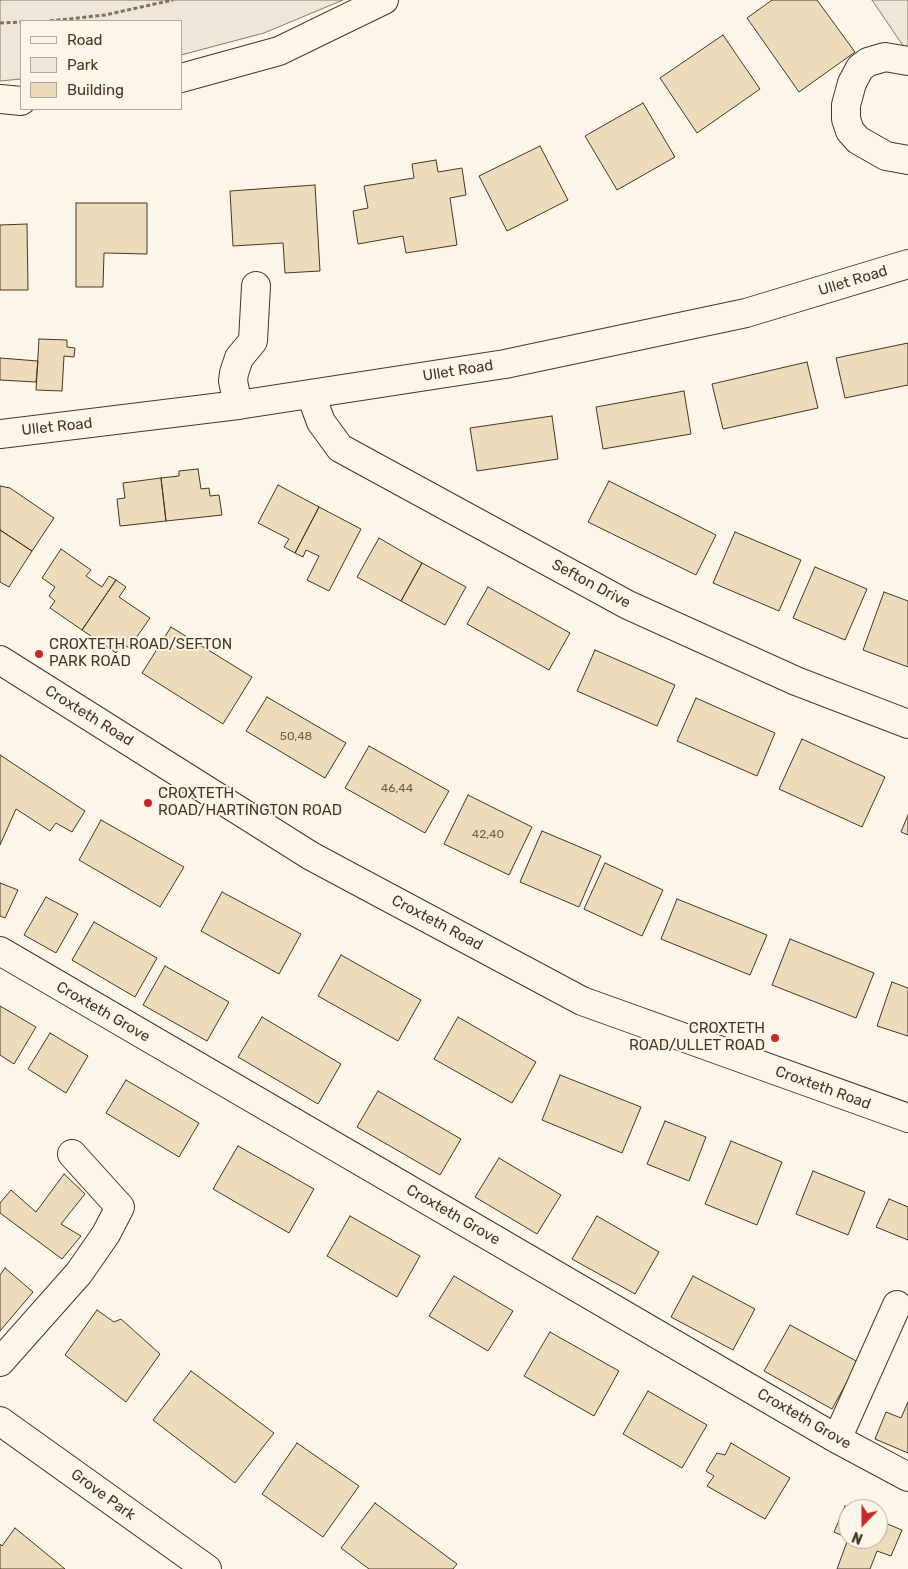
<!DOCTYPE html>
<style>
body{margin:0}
#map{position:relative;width:908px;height:1569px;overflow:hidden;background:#fbf6e9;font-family:Rubik,sans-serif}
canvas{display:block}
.legend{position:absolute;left:20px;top:20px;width:162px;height:90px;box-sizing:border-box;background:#fbf6e9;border:1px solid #b4a999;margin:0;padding:6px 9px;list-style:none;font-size:15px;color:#4a3520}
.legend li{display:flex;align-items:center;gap:10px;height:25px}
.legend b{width:25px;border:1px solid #b4a999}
.north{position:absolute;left:838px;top:1499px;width:50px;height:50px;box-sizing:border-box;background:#fbf6e9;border:1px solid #b4a999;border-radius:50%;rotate:202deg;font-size:14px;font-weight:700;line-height:20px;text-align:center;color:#4a3520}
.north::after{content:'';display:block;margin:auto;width:18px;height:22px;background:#c62828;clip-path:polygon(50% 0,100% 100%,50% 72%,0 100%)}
</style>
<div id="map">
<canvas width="908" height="1569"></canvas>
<ul class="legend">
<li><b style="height:6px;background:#fbf6e9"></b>Road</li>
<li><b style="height:14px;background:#ede6d9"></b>Park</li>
<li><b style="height:14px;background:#ecdcbc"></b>Building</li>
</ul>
<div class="north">N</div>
</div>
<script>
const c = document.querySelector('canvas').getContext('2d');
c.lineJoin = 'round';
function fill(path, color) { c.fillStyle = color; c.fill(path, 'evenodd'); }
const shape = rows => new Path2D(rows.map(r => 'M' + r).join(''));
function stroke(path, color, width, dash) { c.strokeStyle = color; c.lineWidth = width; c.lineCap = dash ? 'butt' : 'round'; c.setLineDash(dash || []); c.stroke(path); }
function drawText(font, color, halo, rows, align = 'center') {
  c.font = font + ' Rubik,sans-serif'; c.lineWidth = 4; c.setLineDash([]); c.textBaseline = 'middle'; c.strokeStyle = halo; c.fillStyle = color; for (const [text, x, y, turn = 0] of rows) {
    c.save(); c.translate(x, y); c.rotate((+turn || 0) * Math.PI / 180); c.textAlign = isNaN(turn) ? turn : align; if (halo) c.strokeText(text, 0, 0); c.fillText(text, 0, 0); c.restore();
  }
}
const green = shape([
 [0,0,343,0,264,33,181,55,181,21,21,21,21,79,0,81,0,0],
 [872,0,908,0,908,53,872,0]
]);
fill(green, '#ede6d9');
stroke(green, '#887966', 1);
const building = shape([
 [772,0,817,0,855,52,799,92,747,18,772,0],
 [723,35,760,89,697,133,660,78,723,35],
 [643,103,675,157,617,190,585,136,643,103],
 [540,146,568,200,507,231,479,176,540,146],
 [436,160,438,172,462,168,466,195,450,198,457,245,406,253,403,236,358,244,353,211,368,208,364,186,414,178,412,164,436,160],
 [315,185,320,271,285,273,283,243,233,246,230,191,315,185],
 [76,203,147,203,147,254,104,253,103,287,76,287,76,203],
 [27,224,28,290,0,290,0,225,27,224],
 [39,339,67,340,67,347,75,348,74,357,64,356,62,391,36,390,39,339],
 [908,343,908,385,845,398,836,358,908,343],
 [0,358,38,361,36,382,0,380,0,358],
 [807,362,818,408,723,429,712,384,807,362],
 [684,391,691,434,603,449,596,407,684,391],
 [552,416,558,459,477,471,470,428,552,416],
 [198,469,201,489,209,488,210,496,219,495,222,515,166,521,161,478,179,476,179,471,198,469],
 [161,478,166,521,120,526,117,499,125,498,123,483,161,478],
 [609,481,716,535,696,575,588,522,609,481],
 [278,485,319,507,295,553,284,547,289,539,258,523,278,485],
 [0,486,10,488,54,518,32,551,0,530,0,486],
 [319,507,361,529,329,591,307,580,319,556,306,550,303,557,295,553,319,507],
 [0,530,32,551,9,587,0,582,0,530],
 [735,532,801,560,779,611,713,583,735,532],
 [379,538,422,563,401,601,357,577,379,538],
 [61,549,91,570,86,576,102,587,109,576,116,580,82,630,50,608,55,601,49,596,55,587,42,578,61,549],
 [422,563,466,587,445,625,401,601,422,563],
 [815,567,867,589,845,640,793,618,815,567],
 [116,580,126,587,119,597,150,618,129,648,122,643,116,653,82,630,116,580],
 [488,587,570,633,549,670,467,624,488,587],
 [884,592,908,601,908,667,863,650,884,592],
 [171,627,252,677,223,724,142,673,171,627],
 [595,650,675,685,657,726,577,691,595,650],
 [267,697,346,743,325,778,246,731,267,697],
 [696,698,775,733,757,776,677,741,696,698],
 [802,739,885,777,862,827,779,789,802,739],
 [369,746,449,791,425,833,345,788,369,746],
 [0,755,85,811,72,832,56,823,50,831,16,809,0,845,0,755],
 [468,795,532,827,509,875,444,844,468,795],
 [908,815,908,835,901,832,908,815],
 [101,820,184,867,160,907,79,860,101,820],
 [542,831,601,856,579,907,520,882,542,831],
 [605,863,663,890,642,936,584,909,605,863],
 [0,883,18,890,5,918,0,916,0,883],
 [222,892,301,934,279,974,201,931,222,892],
 [46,897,78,914,56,953,24,935,46,897],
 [677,899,767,935,750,975,661,939,677,899],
 [94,922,157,958,135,997,72,960,94,922],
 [790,939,874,973,856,1018,772,985,790,939],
 [341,955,421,1000,398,1041,318,996,341,955],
 [165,966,229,1002,207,1041,143,1005,165,966],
 [892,982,908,988,908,1036,877,1026,892,982],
 [0,1006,36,1027,14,1064,0,1055,0,1006],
 [262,1017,341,1064,318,1104,238,1057,262,1017],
 [458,1017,536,1062,512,1103,434,1059,458,1017],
 [50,1033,88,1056,66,1093,28,1069,50,1033],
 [560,1075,641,1107,622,1153,542,1120,560,1075],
 [126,1080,199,1123,179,1157,106,1113,126,1080],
 [378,1091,461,1139,440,1175,357,1127,378,1091],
 [665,1121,706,1137,689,1181,647,1164,665,1121],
 [731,1141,782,1162,757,1225,705,1204,731,1141],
 [238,1146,314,1189,289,1233,213,1189,238,1146],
 [499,1158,561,1195,537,1234,475,1197,499,1158],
 [813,1171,865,1192,848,1235,796,1214,813,1171],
 [64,1174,85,1194,61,1224,81,1236,62,1259,0,1213,0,1203,11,1190,36,1212,64,1174],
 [889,1199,908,1207,908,1240,876,1227,889,1199],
 [350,1216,420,1256,397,1297,327,1256,350,1216],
 [597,1216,659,1252,635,1294,572,1259,597,1216],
 [5,1268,33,1292,0,1331,0,1275,5,1268],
 [454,1276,513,1311,488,1351,429,1316,454,1276],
 [693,1276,755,1309,733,1350,671,1317,693,1276],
 [97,1310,114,1322,121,1319,160,1354,126,1402,65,1355,97,1310],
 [790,1325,858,1362,832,1409,764,1371,790,1325],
 [550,1332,619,1371,594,1416,524,1376,550,1332],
 [191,1371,274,1433,235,1483,153,1420,191,1371],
 [648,1391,707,1425,682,1468,623,1434,648,1391],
 [908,1402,908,1453,875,1439,886,1412,901,1418,908,1402],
 [297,1443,359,1486,323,1537,262,1494,297,1443],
 [731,1443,790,1478,765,1519,707,1486,714,1476,706,1471,717,1453,725,1455,731,1443],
 [375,1503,457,1564,453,1569,369,1569,341,1548,375,1503],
 [845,1506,851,1509,848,1509,848,1538,834,1532,845,1506],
 [878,1520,902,1530,891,1556,877,1551,870,1569,837,1569,848,1539,878,1539,878,1520],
 [15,1528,65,1569,0,1569,0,1544,2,1546,15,1528]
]);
fill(building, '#ecdcbc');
stroke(building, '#4a3520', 1);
const minor = shape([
 [908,61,885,57,868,62,860,68,852,83,846,105,846,119,850,131,858,140,886,156,908,160],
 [181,78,279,51,384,0],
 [0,99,21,101],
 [311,395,321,422,340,448,628,605,796,681,908,724],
 [238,405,233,381,234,373,239,358,253,341,256,286],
 [0,951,837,1439,908,1477],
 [0,1362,79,1273,106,1234,120,1207,72,1154],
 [0,1421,207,1569],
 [837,1439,897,1305]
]);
const major = shape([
 [0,434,238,405,505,364,746,313,908,264],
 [0,660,311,856,582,1001,908,1118]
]);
stroke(minor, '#4a3520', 30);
stroke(major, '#4a3520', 30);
stroke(shape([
 [50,21,105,15,173,0],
 [0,23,21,22]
]), '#7f6f5c', 3, [4, 2.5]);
stroke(minor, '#fbf6e9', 28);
stroke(major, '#fbf6e9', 28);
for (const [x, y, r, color] of [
 [39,654,5,"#c62828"],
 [148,803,5,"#c62828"],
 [775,1038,5,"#c62828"]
]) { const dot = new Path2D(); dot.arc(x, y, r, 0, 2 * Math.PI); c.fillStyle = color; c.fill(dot); stroke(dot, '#fbf6e9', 2); }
drawText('12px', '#725f47', null, [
 ["50,48",296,737],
 ["46,44",397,789],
 ["42,40",488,835]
]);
drawText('15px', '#4a3520', '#fbf6e9', [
 ["Ullet Road",853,281,-17],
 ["Ullet Road",458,371,-9],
 ["Ullet Road",57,427,-6],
 ["Sefton Drive",591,584,28],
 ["Croxteth Road",89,716,32],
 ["Croxteth Road",437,923,28],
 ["Croxteth Grove",103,1012,30],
 ["Croxteth Road",823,1088,20],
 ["Croxteth Grove",453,1215,30],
 ["Croxteth Grove",804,1419,30],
 ["Grove Park",103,1495,36]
]);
drawText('15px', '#4a3520', '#fbf6e9', [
 ["CROXTETH ROAD/SEFTON",49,645],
 ["PARK ROAD",49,662],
 ["CROXTETH",158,794],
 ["ROAD/HARTINGTON ROAD",158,811],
 ["CROXTETH",765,1029,"right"],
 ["ROAD/ULLET ROAD",765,1046,"right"]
], 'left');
</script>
